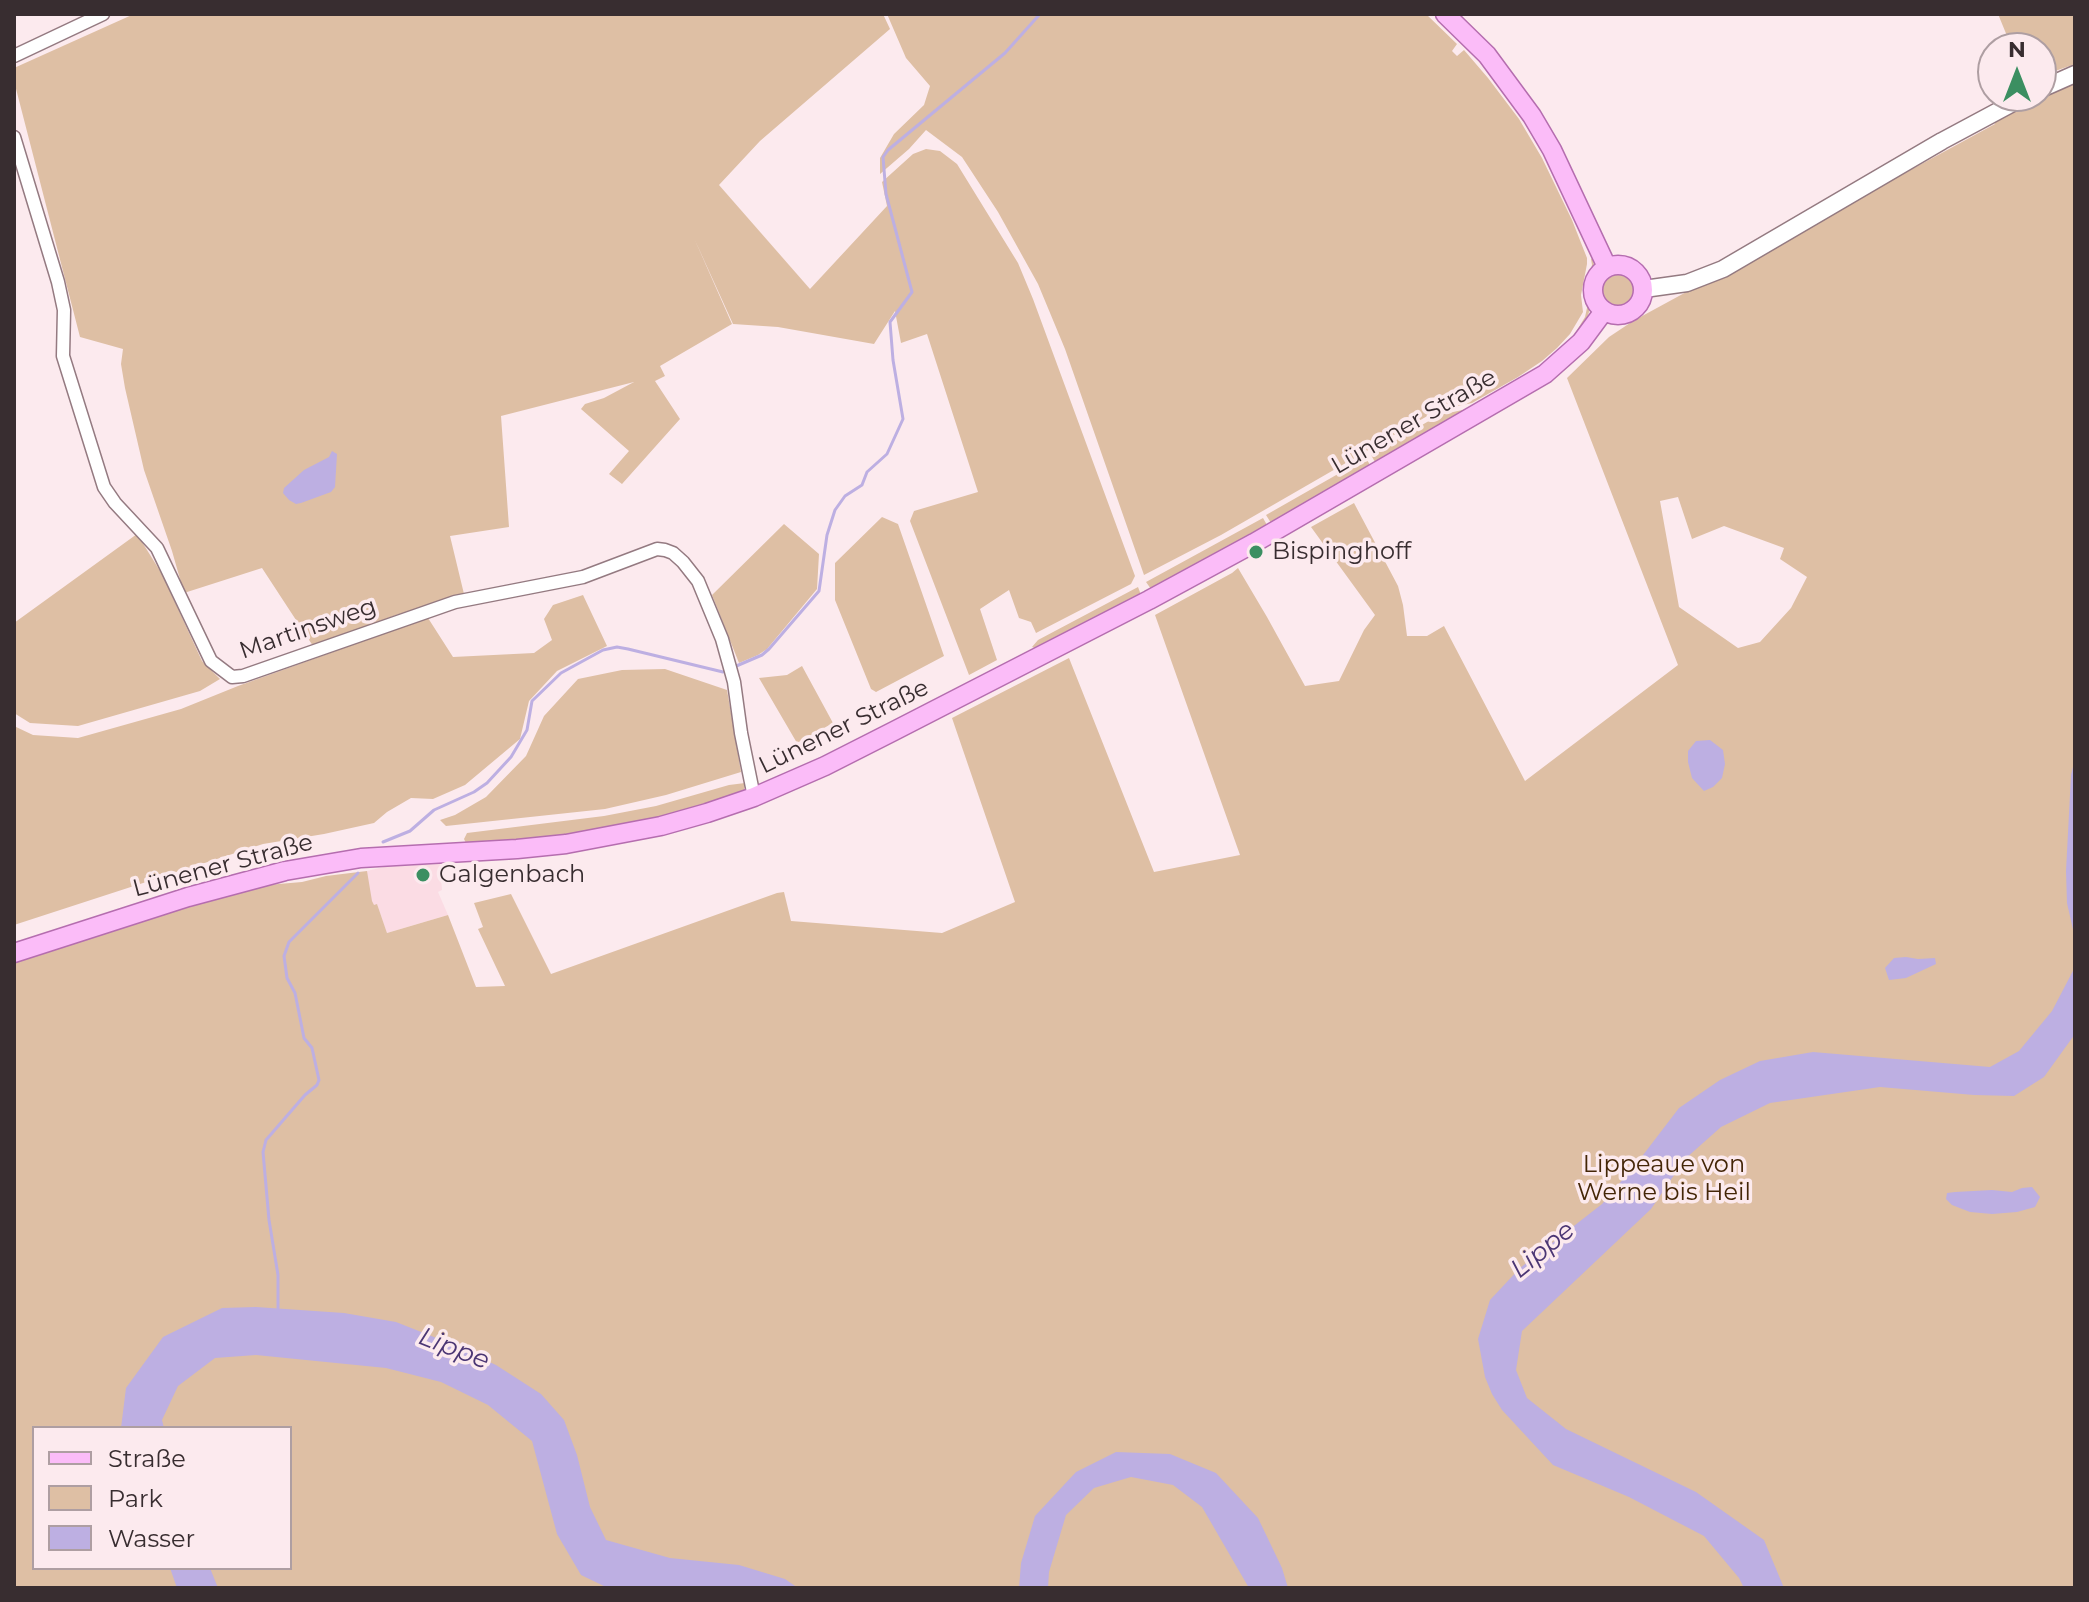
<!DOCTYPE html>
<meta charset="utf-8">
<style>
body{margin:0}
#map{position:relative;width:2089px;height:1602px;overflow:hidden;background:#fceaee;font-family:Montserrat,sans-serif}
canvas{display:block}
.frame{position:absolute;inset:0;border:16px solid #382d30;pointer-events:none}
.legend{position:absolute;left:32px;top:1426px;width:260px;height:144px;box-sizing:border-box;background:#fceaee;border:2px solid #ae9ea2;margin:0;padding:10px 14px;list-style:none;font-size:24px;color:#382d30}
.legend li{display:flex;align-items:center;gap:16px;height:40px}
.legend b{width:40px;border:2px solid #ae9ea2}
.north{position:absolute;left:1977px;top:32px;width:80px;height:80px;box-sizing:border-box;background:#fceaee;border:2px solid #ae9ea2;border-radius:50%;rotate:0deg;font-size:22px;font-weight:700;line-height:32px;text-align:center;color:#382d30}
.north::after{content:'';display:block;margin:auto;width:28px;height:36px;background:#3b8f61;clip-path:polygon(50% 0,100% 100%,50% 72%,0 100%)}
</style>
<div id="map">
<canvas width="2089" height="1602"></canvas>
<div class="frame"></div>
<ul class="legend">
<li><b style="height:10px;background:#fbbcf8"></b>Straße</li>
<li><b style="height:22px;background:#debfa4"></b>Park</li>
<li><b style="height:22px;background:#bdafe2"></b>Wasser</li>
</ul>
<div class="north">N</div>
</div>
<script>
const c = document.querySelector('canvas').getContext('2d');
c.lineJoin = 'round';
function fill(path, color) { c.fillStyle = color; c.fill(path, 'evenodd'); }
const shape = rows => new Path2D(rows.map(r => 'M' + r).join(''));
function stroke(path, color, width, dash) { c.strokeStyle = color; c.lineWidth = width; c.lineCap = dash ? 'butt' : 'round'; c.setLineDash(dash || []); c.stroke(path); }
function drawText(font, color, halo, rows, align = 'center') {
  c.font = font + ' Montserrat,sans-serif'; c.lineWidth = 7; c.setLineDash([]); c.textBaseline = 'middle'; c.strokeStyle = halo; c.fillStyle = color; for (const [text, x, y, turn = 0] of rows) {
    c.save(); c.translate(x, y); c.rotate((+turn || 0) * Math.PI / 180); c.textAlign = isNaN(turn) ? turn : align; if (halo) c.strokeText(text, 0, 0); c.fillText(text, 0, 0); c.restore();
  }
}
fill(shape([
 [440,864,442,890,438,892,448,915,387,933,377,905,350,918,367,871,388,866]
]), '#fbdce4');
fill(shape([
 [134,14,883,14,890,29,760,141,719,185,810,289,887,206,882,182,913,154,926,149,940,151,957,164,1018,263,1033,299,1135,576,1131,584,1036,633,1031,622,1019,618,1009,590,980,609,997,660,969,675,910,521,914,511,978,492,927,334,901,343,895,311,874,344,778,327,733,324,694,238,732,324,660,366,665,376,655,381,680,419,622,484,609,474,629,451,581,409,585,404,604,398,634,382,501,416,509,527,450,536,464,594,396,615,313,646,262,568,184,593,172,551,144,470,125,388,121,364,123,349,80,337,14,81,14,68],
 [887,14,1426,14,1457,44,1452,51,1457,56,1464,50,1488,78,1519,119,1542,158,1572,220,1587,258,1587,264,1581,295,1583,312,1570,334,1557,348,1542,361,1518,377,1472,403,1436,411,1221,535,1144,575,1065,349,1038,284,998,212,962,157,926,130,909,149,880,174,880,158,894,134,924,105,930,86,906,58],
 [1998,14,2075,14,2075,64,2041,76,2041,48,2012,48],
 [2075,78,2075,1588,14,1588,14,961,244,887,302,882,326,876,367,871,372,901,374,905,377,904,387,933,448,915,476,987,505,986,478,929,483,927,474,903,511,894,551,974,777,893,784,892,791,921,942,933,1015,902,952,718,1069,658,1154,872,1240,855,1155,615,1232,573,1238,568,1267,617,1305,686,1339,681,1364,630,1375,615,1311,527,1354,503,1398,586,1403,605,1407,636,1427,636,1444,626,1525,781,1678,665,1567,378,1609,337,1633,321,1995,124,1994,120,2024,101,2035,96,2041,96],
 [1678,497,1692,539,1724,526,1784,548,1780,559,1807,577,1791,608,1760,642,1738,648,1679,607,1660,501],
 [34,1428,290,1428,290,1568,34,1568],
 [1593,258,1594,265,1587,292,1590,309,1587,318,1581,331,1557,358,1537,373,1479,407,1412,441,1375,462,1371,455,1439,415,1472,408,1480,404,1535,371,1555,356,1571,340,1585,317,1587,308,1585,292,1592,265,1591,259],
 '1598 290a20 20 0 1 1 40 0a20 20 0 1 1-40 0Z',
 [1366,458,1370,465,1271,523,1266,515],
 [882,517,898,524,944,656,876,692,871,689,835,600,835,563],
 [1263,518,1267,525,1151,589,1146,582],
 [784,524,819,554,817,589,767,649,758,655,739,663,712,595],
 [137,534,162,574,202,661,220,679,200,691,78,726,30,723,14,713,14,623],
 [1138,587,1141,595,1037,649,1032,647,1038,640],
 [583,595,607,646,557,671,529,701,520,739,465,785,433,799,411,798,387,812,374,823,324,834,263,844,14,925,14,726,33,735,78,738,181,709,238,686,428,618,453,657,534,653,552,640,544,619,553,605],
 [802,666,833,723,797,743,759,678,787,675],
 [665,669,727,690,741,772,666,795,605,809,446,826,440,820,455,815,486,797,526,756,544,716,578,679,622,670],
 [745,783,744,791,716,801,672,815,603,829,549,838,497,842,466,843,464,839,467,833,604,816,656,806,729,785]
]), '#debfa4');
fill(shape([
 [332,451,337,454,335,487,331,492,301,503,296,504,289,500,283,493,284,488,304,470,329,457],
 [1710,740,1723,750,1725,764,1722,778,1713,787,1704,791,1692,778,1688,762,1688,751,1696,741],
 [2075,759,2075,965,2074,934,2067,903,2066,871,2071,775],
 [1906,957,1918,959,1935,958,1936,964,1906,978,1889,980,1885,968,1894,958],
 [2075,967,2075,1034,2044,1077,2014,1096,1974,1095,1880,1087,1770,1103,1721,1127,1685,1159,1651,1209,1522,1331,1516,1370,1527,1398,1566,1429,1696,1492,1764,1540,1784,1588,1744,1588,1739,1578,1704,1536,1629,1497,1553,1465,1502,1410,1492,1394,1485,1377,1478,1339,1490,1300,1520,1268,1602,1204,1640,1159,1679,1108,1720,1080,1760,1061,1813,1052,1990,1067,2019,1051,2052,1011],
 [2032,1187,2040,1197,2035,1207,2017,1212,1992,1214,1970,1212,1952,1205,1946,1199,1947,1193,1955,1192,1992,1190,2012,1192,2022,1188],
 [256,1307,344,1313,396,1322,439,1339,496,1365,541,1394,564,1420,577,1455,590,1507,606,1540,670,1558,739,1565,785,1579,798,1588,608,1588,581,1575,557,1534,532,1441,488,1405,441,1382,386,1368,256,1355,215,1358,178,1386,162,1420,164,1428,121,1428,126,1388,163,1337,222,1308],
 [1116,1452,1170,1454,1216,1473,1258,1518,1282,1568,1288,1588,1249,1588,1202,1507,1173,1485,1131,1477,1094,1488,1066,1515,1049,1572,1048,1588,1019,1588,1021,1563,1035,1516,1076,1472],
 [170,1568,210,1568,218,1588,177,1588]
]), '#bdafe2');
stroke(shape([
 [734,667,762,655,769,649,819,591,827,535,835,510,845,496,862,485,867,472,887,454,903,419,893,360,890,322,912,292,886,194,883,157,888,150,1005,53,1040,14],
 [383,842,410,831,434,810,474,792,487,783,511,757,527,730,532,701,561,673,603,650,617,647,628,649,723,672,727,670],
 [278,1311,278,1275,269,1220,263,1152,266,1140,305,1095,317,1085,319,1080,312,1048,304,1038,295,993,287,978,284,956,289,942,358,873]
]), '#bdafe2', 3);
const street = shape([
 [14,56,103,14],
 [14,137,58,282,64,310,63,356,104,487,115,503,157,548,211,661,232,677,243,676,455,602,583,577,657,549,665,550,673,553,683,562,698,581,722,639,734,682,741,733,754,797]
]);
const secondary = shape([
 [2041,89,2075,74],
 [1644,289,1687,283,1723,269,1942,141,2026,96]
]);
const primary = shape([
 [1445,14,1487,55,1532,116,1552,150,1607,267],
 '1593 290a25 25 0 1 1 50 0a25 25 0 1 1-50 0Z',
 [14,953,188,897,285,871,361,858,517,849,566,844,661,826,707,813,754,797,825,766,894,731,1149,600,1254,543,1545,374,1581,342,1604,311]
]);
stroke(street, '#947a81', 15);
stroke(secondary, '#947a81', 19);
stroke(primary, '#b56daf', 21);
stroke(street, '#fff', 12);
stroke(secondary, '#fff', 16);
stroke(primary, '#fbbcf8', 18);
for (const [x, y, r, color] of [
 [1256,552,8,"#3b8f61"],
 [423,875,8,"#3b8f61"]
]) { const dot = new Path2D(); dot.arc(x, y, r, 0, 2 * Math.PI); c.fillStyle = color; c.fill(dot); stroke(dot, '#fceaee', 3); }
drawText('24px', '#382d30', '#fceaee', [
 ["Lünener Straße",1414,422,-30],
 ["Martinsweg",308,629,-19],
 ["Lünener Straße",844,727,-26],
 ["Lünener Straße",223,866,-15]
]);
drawText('24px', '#382d30', '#fceaee', [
 ["Bispinghoff",1272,552],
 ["Galgenbach",439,875]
], 'left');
drawText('24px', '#442607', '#fceaee', [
 ["Lippeaue von",1664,1165],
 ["Werne bis Heil",1664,1193]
]);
drawText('italic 26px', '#4b3674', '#fceaee', [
 ["Lippe",1543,1250,-39],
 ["Lippe",454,1349,21]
]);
</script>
